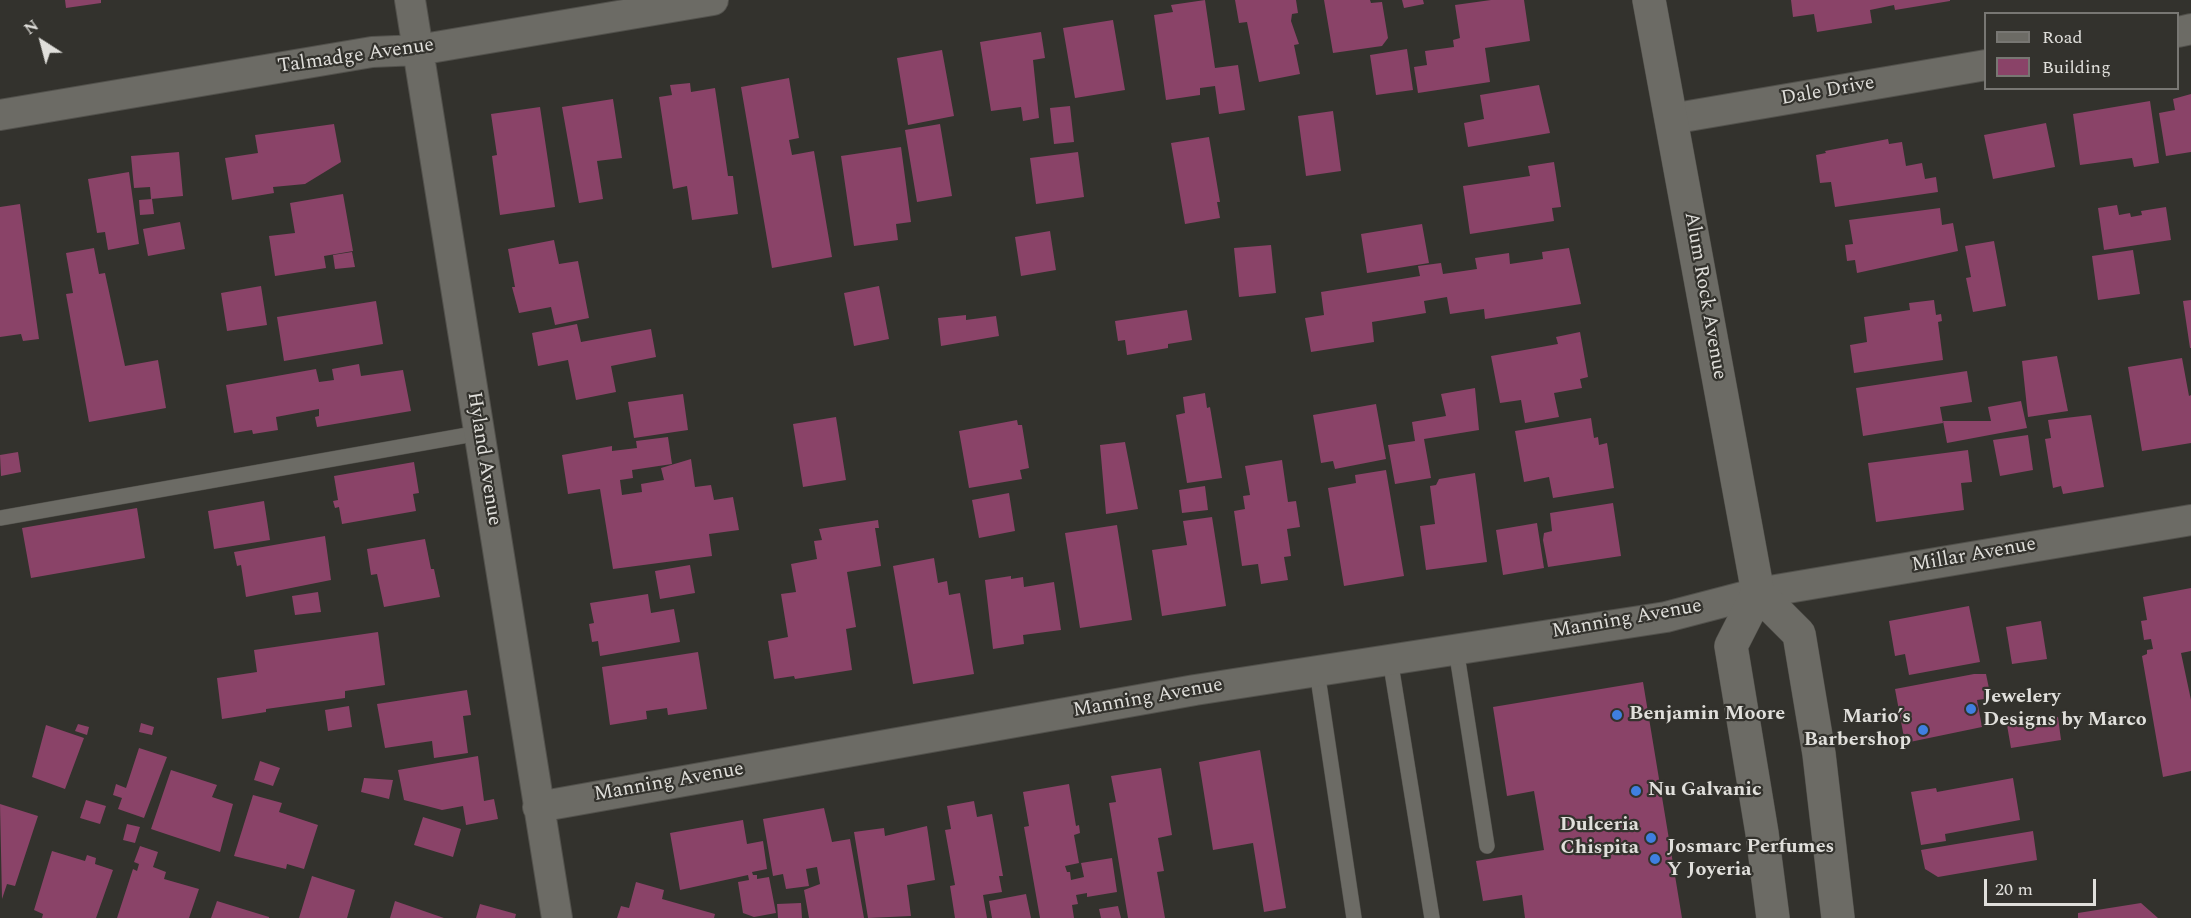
<!DOCTYPE html>
<meta charset="utf-8">
<style>
body{margin:0}
#map{position:relative;width:2191px;height:918px;overflow:hidden;background:#33322d;font-family:Spectral,serif}
canvas{display:block}
.legend{position:absolute;left:1984px;top:12px;width:195px;height:78px;box-sizing:border-box;background:#33322d;border:2px solid #787773;margin:0;padding:8px 10px;list-style:none;font-size:18px;color:#e0dfdb}
.legend li{display:flex;align-items:center;gap:12px;height:30px}
.legend b{width:30px;border:2px solid #787773}
.north{position:absolute;left:12px;top:12px;width:60px;height:60px;-webkit-text-stroke:4px #33322d;paint-order:stroke;rotate:324deg;font-size:16px;font-weight:700;line-height:24px;text-align:center;color:#e0dfdb}
.north::after{content:'';display:block;margin:auto;width:21px;height:27px;background:#e0dfdb;clip-path:polygon(50% 0,100% 100%,50% 72%,0 100%)}
.scale{position:absolute;left:1984px;top:879px;width:112px;height:27px;box-sizing:border-box;border:3px solid #e0dfdb;border-top:0;padding-left:8px;font-size:18px;line-height:21px;white-space:nowrap;color:#e0dfdb;-webkit-text-stroke:4px #33322d;paint-order:stroke}
</style>
<div id="map">
<canvas width="2191" height="918"></canvas>
<ul class="legend">
<li><b style="height:8px;background:#6c6b65"></b>Road</li>
<li><b style="height:16px;background:#8a4368"></b>Building</li>
</ul>
<div class="north">N</div>
<div class="scale">20 m</div>
</div>
<script>
const c = document.querySelector('canvas').getContext('2d');
c.lineJoin = 'round';
function fill(path, color) { c.fillStyle = color; c.fill(path, 'evenodd'); }
const shape = rows => new Path2D(rows.map(r => 'M' + r).join(''));
function stroke(path, color, width, dash) { c.strokeStyle = color; c.lineWidth = width; c.lineCap = dash ? 'butt' : 'round'; c.setLineDash(dash || []); c.stroke(path); }
function drawText(font, color, halo, rows, align = 'center') {
  c.font = font + ' Spectral,serif'; c.lineWidth = 4.5; c.setLineDash([]); c.textBaseline = 'middle'; c.strokeStyle = halo; c.fillStyle = color; for (const [text, x, y, turn = 0] of rows) {
    c.save(); c.translate(x, y); c.rotate((+turn || 0) * Math.PI / 180); c.textAlign = isNaN(turn) ? turn : align; if (halo) c.strokeText(text, 0, 0); c.fillText(text, 0, 0); c.restore();
  }
}
fill(shape([
 [65,0,101,0,101,3,66,8],
 [1205,0,1215,68,1238,65,1245,110,1219,114,1215,86,1200,88,1200,95,1166,100,1154,15,1173,12,1171,5],
 [1235,0,1296,0,1298,13,1292,14,1291,21,1299,44,1294,45,1300,74,1259,82,1247,22,1239,23],
 [1324,0,1370,0,1371,3,1382,2,1388,38,1382,46,1333,53],
 [1402,0,1423,0,1424,4,1404,8],
 [1491,0,1524,0,1530,41,1485,48,1490,82,1418,93,1414,67,1427,65,1425,51,1454,47,1453,40,1460,38,1455,5],
 [1791,0,1950,0,1950,1,1895,10,1894,5,1870,10,1872,23,1817,32,1814,14,1793,17],
 [1113,20,1125,90,1075,98,1063,28],
 [1041,32,1045,58,1033,60,1039,118,1023,121,1021,107,991,111,980,42],
 [1407,49,1413,90,1376,95,1370,55],
 [942,50,954,116,908,125,897,58],
 [789,78,799,138,789,140,792,155,814,151,832,257,772,268,741,87],
 [690,83,691,92,715,88,728,176,733,176,738,214,692,220,687,186,673,189,659,97,672,95,670,85],
 [1539,85,1550,133,1468,147,1464,123,1484,119,1480,95],
 [2191,94,2191,152,2166,156,2159,113,2175,110,2173,99],
 [613,99,622,158,597,161,603,199,579,203,562,107],
 [2150,101,2159,163,2134,167,2132,158,2080,165,2073,114],
 [1070,106,1074,142,1054,144,1050,108],
 [540,107,555,207,500,215,492,156,497,155,491,114],
 [1333,111,1341,171,1306,176,1298,116],
 [2046,123,2055,167,1993,179,1984,135],
 [334,124,341,162,305,184,273,187,274,193,232,200,225,158,258,153,255,135],
 [940,124,952,196,917,202,905,130],
 [1209,137,1220,202,1217,202,1220,218,1185,224,1171,143],
 [1888,139,1889,144,1902,142,1906,166,1922,163,1925,179,1936,177,1938,192,1835,207,1831,182,1820,183,1816,155,1826,153,1825,151],
 [901,147,911,222,896,224,898,240,854,246,841,156],
 [179,152,183,196,151,199,150,187,134,188,131,156],
 [1078,152,1084,197,1036,204,1030,158],
 [1554,162,1561,207,1552,208,1554,221,1470,234,1463,186,1530,176,1528,166],
 [129,172,139,244,108,250,105,232,97,233,88,179],
 [343,194,353,251,324,256,326,268,275,276,269,236,295,233,290,203],
 [152,199,154,214,140,215,139,200],
 [20,204,39,339,23,341,21,334,0,337,0,207],
 [2117,205,2119,215,2130,213,2131,217,2142,215,2141,211,2166,207,2171,240,2104,250,2098,208],
 [1940,208,1942,225,1953,223,1958,251,1857,273,1855,260,1847,261,1845,245,1853,244,1849,220],
 [180,222,185,249,148,256,143,229],
 [1422,224,1429,263,1367,273,1361,234],
 [1050,231,1056,270,1021,276,1015,237],
 [554,240,559,264,578,261,589,318,555,325,551,307,519,313,512,287,515,287,508,249],
 [1994,241,2006,306,1973,312,1966,278,1971,277,1965,246],
 [1271,245,1276,293,1239,297,1234,248],
 [94,248,99,274,105,273,125,366,158,360,166,408,89,422,66,294,73,293,66,253],
 [1569,248,1581,304,1485,319,1484,309,1450,314,1447,297,1424,301,1426,313,1372,322,1374,342,1311,352,1305,318,1324,315,1321,292,1420,276,1418,266,1441,263,1443,274,1477,269,1475,258,1509,253,1510,264,1543,259,1542,252],
 [2133,250,2140,294,2098,300,2092,256],
 [352,252,355,267,335,269,333,255],
 [261,286,267,325,227,331,221,293],
 [879,286,889,339,854,346,844,293],
 [1934,300,1936,315,1941,314,1942,321,1938,322,1943,360,1854,373,1850,345,1867,342,1864,317,1910,310,1909,303],
 [2191,300,2191,348,2190,348,2183,301],
 [376,301,383,344,284,361,277,317],
 [1187,310,1192,340,1168,344,1168,348,1127,355,1125,340,1118,341,1115,321],
 [966,315,966,320,996,316,999,336,941,346,938,318],
 [577,324,581,342,651,329,656,357,611,366,616,392,576,400,568,360,538,366,532,333],
 [1580,332,1588,377,1580,379,1582,388,1554,393,1559,417,1525,423,1521,400,1500,403,1491,356,1558,344,1556,337],
 [2057,356,2068,411,2028,417,2022,361],
 [2182,358,2189,396,2191,395,2191,443,2142,451,2128,367],
 [359,364,361,376,403,370,411,411,317,427,315,417,319,416,319,409,276,417,278,430,253,434,252,430,234,433,226,385,316,369,319,382,334,380,332,369],
 [1967,371,1972,402,1940,407,1943,423,1863,436,1856,388],
 [1475,388,1479,430,1424,439,1431,478,1395,484,1388,445,1415,441,1412,422,1446,416,1441,394],
 [1205,393,1207,408,1210,407,1222,478,1187,483,1176,415,1185,413,1183,397],
 [683,394,688,430,634,438,628,402],
 [2021,401,2027,428,1947,443,1943,421,1991,421,1988,407],
 [1376,404,1386,459,1335,469,1333,461,1321,463,1313,415],
 [2091,415,2104,487,2063,494,2061,486,2053,488,2045,439,2051,438,2048,420],
 [836,417,846,480,803,487,793,424],
 [1591,418,1594,438,1598,437,1599,445,1607,443,1614,488,1553,498,1549,477,1524,482,1515,431],
 [1017,420,1018,425,1022,425,1029,468,1020,470,1022,479,969,488,959,431],
 [2028,435,2033,470,2000,476,1993,440],
 [668,437,672,464,632,470,633,478,620,480,622,495,642,492,641,484,664,480,661,468,691,459,695,487,711,485,714,500,733,497,739,530,709,534,712,556,613,569,600,489,568,494,562,455,612,446,612,451,637,448,636,441],
 [1125,442,1138,509,1106,514,1100,445],
 [1968,450,1972,482,1961,483,1964,510,1876,522,1868,463],
 [18,452,21,472,1,476,0,455],
 [1282,460,1288,502,1296,501,1300,527,1287,529,1291,556,1284,557,1288,580,1261,584,1258,564,1242,566,1234,511,1245,509,1243,496,1250,495,1245,466],
 [414,462,419,493,413,494,416,511,342,524,339,507,335,508,333,501,338,500,334,476],
 [1386,470,1404,576,1344,586,1328,488,1356,483,1355,475],
 [1475,473,1487,562,1426,570,1420,526,1435,524,1430,486,1436,485,1439,479],
 [1205,486,1208,510,1182,513,1179,490],
 [1009,493,1015,531,979,538,972,500],
 [264,501,270,540,214,549,208,511],
 [1613,503,1621,556,1548,567,1543,540,1544,533,1552,531,1550,513],
 [137,508,145,558,31,578,22,528],
 [1212,517,1226,606,1162,616,1152,550,1187,545,1183,521],
 [878,520,879,528,875,528,881,566,847,572,856,627,846,629,852,670,795,679,794,676,774,679,768,641,788,637,781,594,796,592,791,564,817,559,814,541,822,540,819,529],
 [1537,523,1544,568,1503,575,1496,530],
 [1117,525,1132,620,1080,628,1065,533],
 [325,536,331,580,246,597,241,565,237,566,234,552],
 [425,539,431,569,434,569,440,597,384,607,377,574,371,575,367,549],
 [934,558,938,583,947,581,949,595,960,593,974,674,913,684,893,566],
 [690,565,695,593,660,599,655,571],
 [1011,576,1011,579,1023,577,1024,587,1054,582,1061,630,1023,635,1024,644,993,649,985,580],
 [2191,588,2191,651,2181,653,2191,700,2191,771,2163,777,2142,656,2147,654,2147,650,2153,649,2151,639,2144,640,2141,621,2147,620,2143,597],
 [318,592,321,612,295,615,292,596],
 [648,594,651,613,674,609,680,642,600,656,598,641,592,642,589,624,594,623,590,603],
 [1969,606,1980,662,1909,675,1905,654,1895,656,1889,621],
 [2041,621,2047,659,2012,664,2006,627],
 [378,632,385,685,345,691,345,698,266,709,266,712,222,719,217,678,257,672,254,650],
 [698,652,707,709,668,715,667,708,646,711,647,719,610,725,602,667],
 [1974,674,1986,674,1991,698,1977,700,1982,727,1905,743,1895,689],
 [1643,682,1682,918,1525,918,1522,895,1483,901,1476,861,1544,850,1534,791,1507,796,1493,707],
 [467,690,471,715,463,716,468,753,434,758,432,741,385,748,377,704],
 [349,706,352,727,328,731,325,710],
 [2058,717,2061,740,2011,748,2007,725],
 [141,723,154,727,152,735,139,732],
 [78,724,89,727,87,735,75,731],
 [46,725,84,738,65,789,32,777],
 [139,748,167,757,144,818,118,809,122,798,113,795,116,784,126,788],
 [1260,750,1286,908,1264,912,1253,843,1213,850,1199,762],
 [478,756,484,801,494,799,498,819,466,825,463,806,442,810,404,800,398,770],
 [260,761,280,768,273,786,254,780],
 [1161,768,1172,835,1158,838,1164,871,1157,872,1165,918,1128,918,1109,803,1116,802,1111,776],
 [171,770,217,785,212,797,233,804,220,852,151,829],
 [364,778,393,780,389,799,361,792],
 [2013,778,2020,820,1945,834,1946,841,1921,845,1911,792,1936,788,1937,792],
 [1069,784,1076,826,1079,825,1080,833,1074,835,1079,863,1065,866,1067,872,1070,872,1071,880,1084,877,1081,863,1112,858,1117,892,1087,897,1087,893,1076,895,1078,904,1072,905,1074,918,1040,918,1024,827,1029,826,1023,792],
 [253,795,282,803,279,812,318,825,304,869,287,864,286,869,234,856],
 [86,800,106,806,100,824,80,818],
 [974,801,977,817,992,814,1003,876,999,876,1002,892,983,895,987,918,955,918,950,886,955,885,945,830,951,829,947,806],
 [0,804,38,816,15,886,7,884,2,899],
 [824,808,832,842,850,839,864,918,809,918,804,890,820,884,817,867,806,869,809,886,786,889,783,874,773,876,763,819],
 [423,817,461,829,453,857,414,845],
 [743,820,747,844,763,841,767,869,752,872,753,875,757,875,757,879,769,877,776,913,754,917,743,913,738,882,749,880,748,875,680,890,670,833],
 [127,824,140,827,135,843,123,840],
 [927,826,935,880,907,885,911,916,868,918,854,832,884,828,885,836],
 [2033,831,2037,860,1938,877,1925,869,1921,850],
 [140,846,158,852,153,867,166,872,164,879,199,889,189,918,117,918,133,869,137,871,139,864,134,862],
 [52,851,85,861,87,855,96,858,95,864,113,870,96,918,42,918,43,914,34,910],
 [312,876,355,890,347,918,299,918],
 [636,882,664,890,662,899,715,914,714,918,617,918,621,906,629,908],
 [1026,894,1031,918,992,918,989,901],
 [217,901,269,917,269,918,211,918],
 [395,901,444,918,390,918],
 [801,903,802,918,778,918,777,904],
 [2141,903,2158,918,2078,918,2078,913],
 [480,904,516,914,515,918,476,918],
 [1118,906,1121,918,1101,918,1099,909]
]), '#8a4368');
const lane = shape([
 [0,518,479,433],
 [1456,649,1487,846],
 [1390,659,1432,918],
 [1317,671,1354,918]
]);
const street = shape([
 [410,0,557,918],
 [2178,32,2191,29],
 [0,115,372,52,418,50,713,0],
 [1671,119,1986,65],
 [538,807,1195,690,1666,617,1758,593,2191,520]
]);
const secondary = shape([
 [1649,0,1758,593,1799,634,1819,754,1838,918],
 [1758,593,1731,646,1762,833,1773,918]
]);
stroke(lane, '#52514c', 16);
stroke(street, '#52514c', 32);
stroke(secondary, '#52514c', 34);
stroke(lane, '#6c6b65', 15);
stroke(street, '#6c6b65', 30);
stroke(secondary, '#6c6b65', 33);
for (const [x, y, r, color] of [
 [1971,709,6,"#3f7fe0"],
 [1617,715,6,"#3f7fe0"],
 [1923,730,6,"#3f7fe0"],
 [1636,791,6,"#3f7fe0"],
 [1651,838,6,"#3f7fe0"],
 [1655,859,6,"#3f7fe0"]
]) { const dot = new Path2D(); dot.arc(x, y, r, 0, 2 * Math.PI); c.fillStyle = color; c.fill(dot); stroke(dot, '#33322d', 2); }
drawText('20px', '#e0dfdb', '#33322d', [
 ["Talmadge Avenue",356,57,-8],
 ["Dale Drive",1828,92,-10],
 ["Alum Rock Avenue",1704,296,80],
 ["Hyland Avenue",483,459,81],
 ["Millar Avenue",1974,556,-10],
 ["Manning Avenue",1627,620,-10],
 ["Manning Avenue",1148,699,-10],
 ["Manning Avenue",669,783,-10]
]);
drawText('bold 20px', '#e0dfdb', '#33322d', [
 ["Jewelery",1983,698],
 ["Designs by Marco",1983,721],
 ["Benjamin Moore",1629,715],
 ["Mario’s",1911,718,"right"],
 ["Barbershop",1911,741,"right"],
 ["Nu Galvanic",1648,791],
 ["Dulceria",1639,826,"right"],
 ["Chispita",1639,849,"right"],
 ["Josmarc Perfumes",1667,848],
 ["Y Joyeria",1667,871]
], 'left');
</script>
